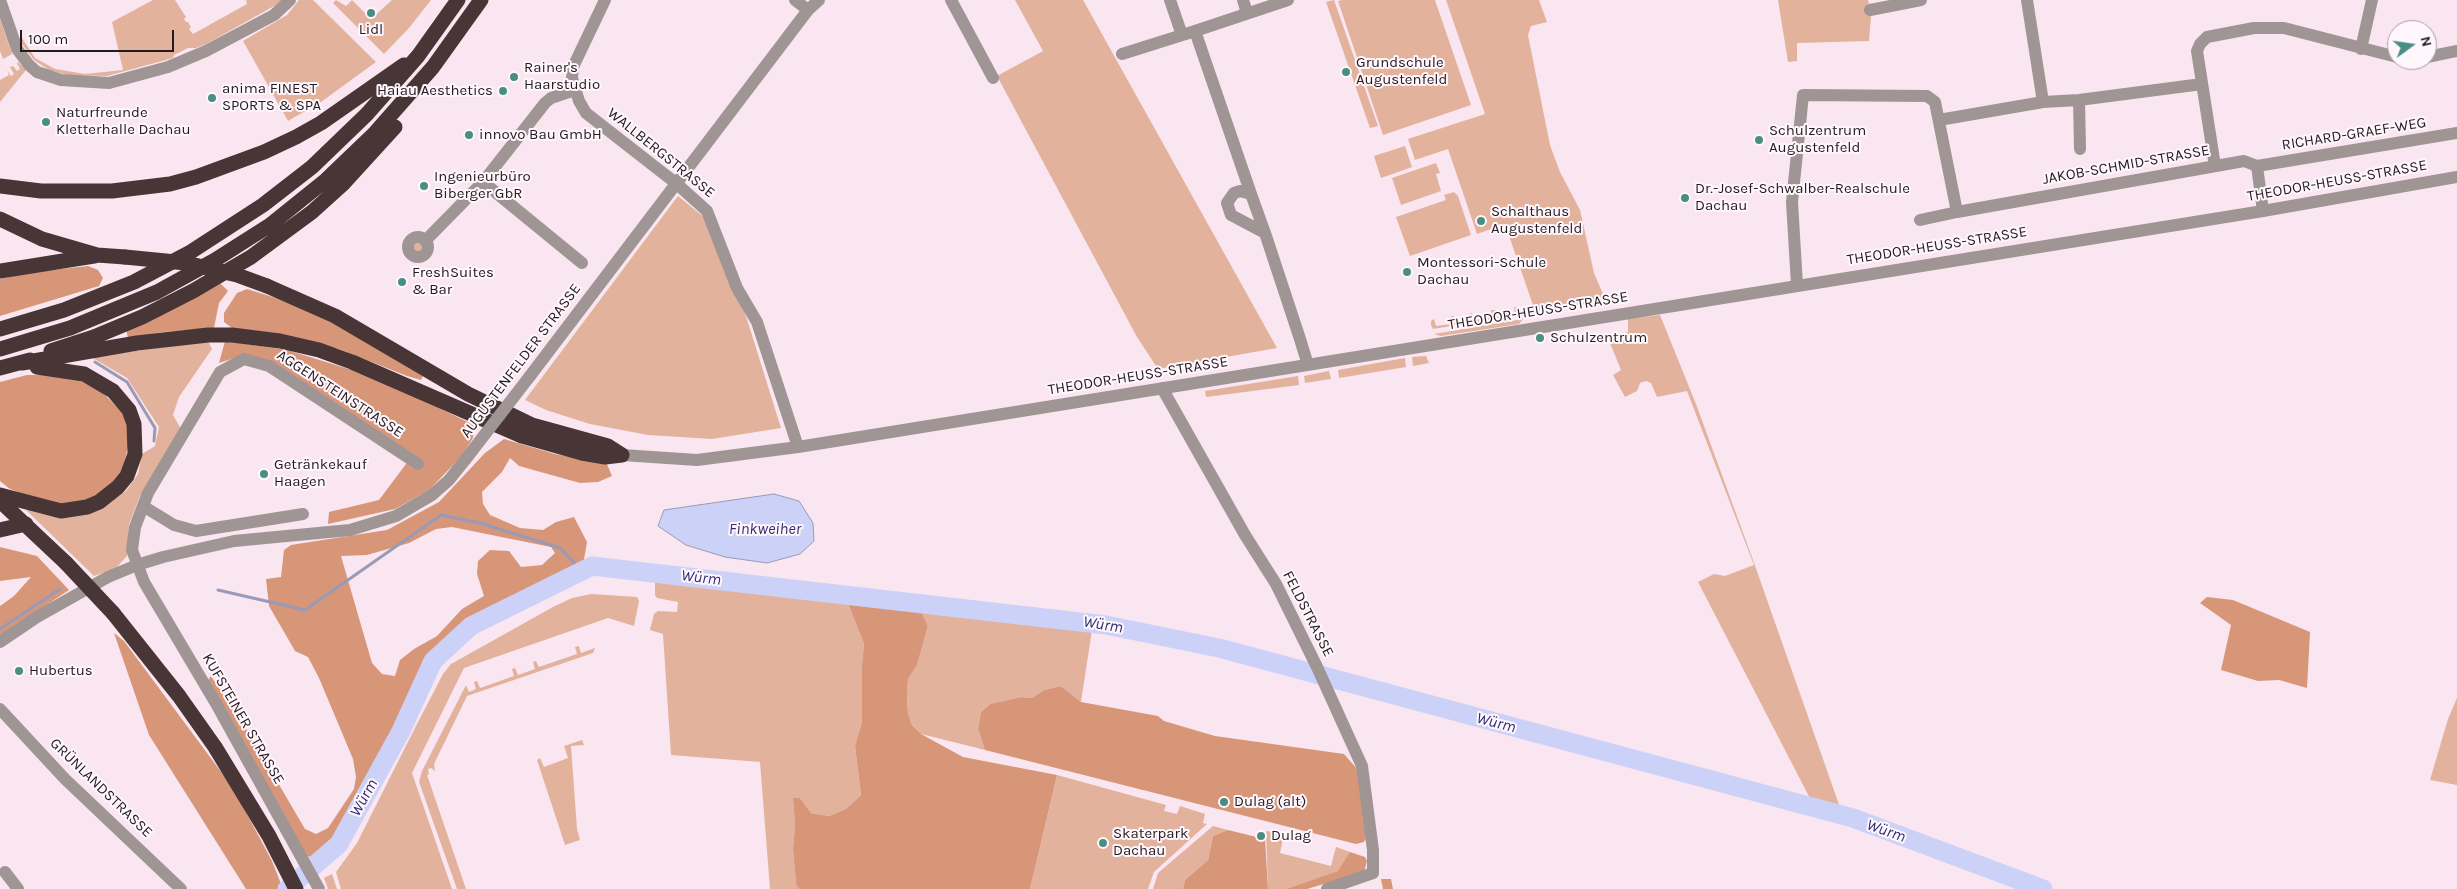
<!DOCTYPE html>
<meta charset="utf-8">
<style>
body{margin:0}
#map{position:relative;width:2457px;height:889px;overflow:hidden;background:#fae6f1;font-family:Karla,sans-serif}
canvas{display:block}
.north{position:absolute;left:2387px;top:20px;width:50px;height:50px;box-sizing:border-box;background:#fff7fc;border:1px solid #a79fa4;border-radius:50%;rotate:76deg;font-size:14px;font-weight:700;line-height:20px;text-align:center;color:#221b1f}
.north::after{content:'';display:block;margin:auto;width:18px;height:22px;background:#498e84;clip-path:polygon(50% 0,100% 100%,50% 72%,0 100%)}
.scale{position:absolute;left:20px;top:30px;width:154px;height:22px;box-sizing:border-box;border:2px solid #221b1f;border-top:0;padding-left:6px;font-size:15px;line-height:18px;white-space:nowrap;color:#221b1f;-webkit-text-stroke:4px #fff7fc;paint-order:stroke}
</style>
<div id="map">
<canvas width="2457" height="889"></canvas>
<div class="north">N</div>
<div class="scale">100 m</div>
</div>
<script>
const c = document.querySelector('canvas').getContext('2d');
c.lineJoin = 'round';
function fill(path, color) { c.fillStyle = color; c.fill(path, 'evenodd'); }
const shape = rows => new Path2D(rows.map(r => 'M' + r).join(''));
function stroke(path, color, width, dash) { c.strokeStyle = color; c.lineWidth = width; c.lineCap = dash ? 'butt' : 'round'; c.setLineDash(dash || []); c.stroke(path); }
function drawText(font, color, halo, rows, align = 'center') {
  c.font = font + ' Karla,sans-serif'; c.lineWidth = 4; c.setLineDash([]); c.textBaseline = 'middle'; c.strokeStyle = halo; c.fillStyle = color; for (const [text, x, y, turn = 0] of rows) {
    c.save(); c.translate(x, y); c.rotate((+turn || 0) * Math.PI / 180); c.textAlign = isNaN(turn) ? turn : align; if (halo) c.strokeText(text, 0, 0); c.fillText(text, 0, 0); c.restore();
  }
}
fill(shape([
 [153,0,175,0,186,17,184,19,186,22,188,22,191,27,189,29,193,34,247,4,246,0,282,0,276,5,206,44,196,48,188,48,174,55,173,58,107,76,68,75,49,70,34,60,19,40,22,38,35,58,55,69,85,74,123,70,112,22],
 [299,0,313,0,376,62,321,102,288,121,243,41,287,15],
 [336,0,346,6,352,0,371,19,392,0,431,0,409,28,384,54,333,3],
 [1015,0,1083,0,1277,348,1158,369,1137,337,997,76,1043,51],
 [1334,0,1378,126,1370,128,1326,2],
 [1342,0,1435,0,1471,105,1383,135,1338,1],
 [1446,0,1539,0,1547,22,1531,26,1528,35,1550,145,1560,172,1580,210,1594,273,1606,301,1535,311,1505,224,1477,234,1448,149,1415,160,1408,139,1485,114],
 [1778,0,1868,0,1871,16,1869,41,1797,43,1797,61,1788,62],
 [0,19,12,54,3,59,0,51],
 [18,62,26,70,0,102,0,80,9,75,7,70,11,76,14,74,10,67,13,66,17,71,20,69,17,63],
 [1405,146,1412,167,1381,178,1374,156],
 [1436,163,1440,173,1436,174,1441,191,1401,205,1392,178],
 [1454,192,1458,196,1471,235,1410,256,1396,217,1446,200,1444,195],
 [678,196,705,218,746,316,781,428,712,439,648,435,590,424,546,410,525,400],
 '411 247a7 7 0 1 1 14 0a7 7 0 1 1-14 0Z',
 [1514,307,1519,307,1523,314,1433,329,1431,325,1431,321,1434,319,1436,326,1451,324,1450,317,1454,316,1455,323,1470,321,1469,314,1472,313,1474,320,1492,317,1491,310,1495,310,1497,317,1515,314],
 [1660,315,1696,404,1753,560,1843,816,1815,808,1698,582,1714,574,1725,576,1754,565,1687,391,1657,397,1651,383,1646,381,1640,383,1637,391,1625,397,1613,375,1621,370,1608,338,1628,332,1628,319],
 [1523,319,1519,324,1441,336,1434,334],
 [208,341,212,349,179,397,173,415,181,429,140,496,129,524,127,556,116,568,94,576,26,510,101,508,126,491,138,474,142,454,155,446,159,427,127,378,91,357],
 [1426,356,1429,363,1413,366,1412,357],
 [1405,358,1406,367,1339,378,1338,370],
 [1329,371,1331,379,1305,383,1304,376],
 [1298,376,1299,385,1206,397,1205,391],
 [655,578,847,601,864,644,862,665,862,722,855,746,861,795,846,809,829,816,811,813,800,798,793,798,795,825,793,849,796,884,799,889,770,889,760,762,671,755,663,634,650,630,654,614,658,611,677,612,678,602,657,598,655,595],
 [591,594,637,597,639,601,634,626,608,618,464,668,412,773,452,889,341,889,336,872,357,843,416,726,443,674,451,664,553,607,572,598],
 [921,611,1092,630,1081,702,1061,686,1044,690,1032,698,1021,697,990,704,981,712,978,729,985,750,921,734,912,725,908,714,907,695,908,679,917,665,928,626],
 [579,646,581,653,595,648,593,653,467,696,434,764,435,772,432,768,428,769,429,774,427,775,466,889,457,889,419,782,422,771,466,685,469,692,476,689,474,682,477,681,480,688,514,676,512,669,515,668,518,675,535,669,533,662,536,661,539,667,577,654,575,647],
 [2457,698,2457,785,2430,780,2448,719],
 [582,740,584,745,571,746,577,829,580,840,565,845,537,760,540,758,544,767,568,758,564,746],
 [1057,775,1166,805,1164,811,1177,814,1180,806,1205,814,1203,823,1207,824,1154,872,1148,889,1030,889],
 [1213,826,1228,830,1213,836,1208,860,1185,880,1183,889,1153,889,1158,873],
 [1266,831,1284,834,1280,853,1331,866,1336,847,1350,852,1339,871,1286,889,1268,889],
 [332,874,337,889,328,889,324,878]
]), '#e2b29d');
fill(shape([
 [88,266,98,270,103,278,99,286,0,316,0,279,34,272],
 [220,283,228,291,219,303,214,328,164,332,128,338,126,329],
 [247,289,276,298,328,319,423,376,421,380,407,376,339,349,275,333,232,328,224,322,224,313,237,293],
 [225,341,287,350,375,377,474,425,473,438,461,457,429,490,395,509,328,524,329,512,379,500,412,456,247,354,219,363],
 [27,375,70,375,103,393,124,414,130,437,123,469,116,481,101,494,84,503,49,504,10,489,0,481,0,382],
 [504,439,555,454,607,464,612,476,598,482,580,483,519,466,510,458,502,472,482,492,483,504,490,515,520,528,543,530,556,522,574,517,587,542,582,571,471,626,433,661,401,731,339,844,322,858,303,856,205,685,211,676,250,735,305,829,316,834,328,828,354,789,356,777,353,759,319,678,308,657,295,651,269,606,266,579,281,577,284,550,291,545,387,530,439,502,485,453],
 [452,527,551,547,555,553,542,565,521,567,509,551,490,550,478,561,477,574,484,596,462,609,437,636,414,649,400,660,395,676,382,674,372,663,341,556,367,555,409,543,436,529],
 [0,547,37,556,69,590,0,636,0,606,14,596,31,577,0,581],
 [2207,597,2233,600,2310,632,2307,688,2279,680,2258,681,2221,670,2231,625,2200,603],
 [847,601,921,611,928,626,917,665,908,679,907,696,908,714,912,725,921,734,963,757,1057,775,1030,889,799,889,796,884,793,849,795,825,793,798,800,798,811,813,829,816,846,809,861,795,855,746,862,722,862,665,864,644],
 [114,633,124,641,233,788,272,861,283,889,246,889,149,735],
 [1061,686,1081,702,1158,716,1164,721,1215,736,1344,754,1358,770,1366,838,1364,842,1356,844,985,750,978,729,981,712,990,704,1021,697,1032,698,1044,690],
 [1228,830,1265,839,1268,889,1183,889,1185,880,1208,860,1213,836],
 [1350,852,1365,857,1367,861,1364,872,1307,889,1286,889,1338,871],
 [1381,879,1391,879,1393,889,1383,889]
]), '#d89679');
const water = shape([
 [774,494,799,501,813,523,814,541,800,554,767,563,725,557,686,545,658,526,664,510,774,494]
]);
fill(water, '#ccd1f8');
stroke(water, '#999ab7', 1);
stroke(shape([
 [95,362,127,382,155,428,154,441],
 [218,590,305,610,441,515,480,523,560,548,582,571],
 [0,629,60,589]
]), '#999ab7', 3);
stroke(shape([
 [287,889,339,844,401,731,433,661,471,626,592,566,1106,625,1219,648,1853,818,2043,889]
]), '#ccd1f8', 19);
stroke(shape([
 [0,0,17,49,29,65,37,72,61,80,109,83,168,67,206,51,274,15,290,0],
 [605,0,573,67,572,78,579,101,586,113,677,184,707,211,737,288,757,322,798,447],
 [795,0,808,10],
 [951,0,993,78],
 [1170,0,1182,35],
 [1243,0,1247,13],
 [2027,0,2043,102],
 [1870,10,1921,0],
 [2361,49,2372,0],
 [1122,54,1195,31],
 [2427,57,2457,51],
 [2079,100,2080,149],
 [1939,120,2043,102,2079,100,2202,84],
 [2215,166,2197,51,2200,44,2207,37,2254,28,2284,28,2397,57],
 [2257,166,2457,133],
 [483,182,582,263],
 [1251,194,1195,31,1288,0],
 [1920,220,1957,212],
 [1265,233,1231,215,1227,203,1234,193,1240,191,1251,194,1265,233,1300,339,1308,365],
 '408 247a10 10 0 1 1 20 0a10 10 0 1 1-20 0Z',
 [425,241,483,182,545,103,551,98,575,90],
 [1797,285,1792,202,1803,95,1927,96,1935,102,1957,212,2244,161,2257,166,2263,211],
 [530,376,808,10,819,0],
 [1162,388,1245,535,1276,584,1317,667,1362,766,1373,850,1373,873,1327,889],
 [622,455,697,460,798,447,2263,211,2457,177],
 [143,506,174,525,196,531,303,514],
 [0,642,37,617,108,577,137,565,163,557,234,541,350,530,396,516,432,495,449,480,465,460],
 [0,709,65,779,181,889],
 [5,872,18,889],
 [319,889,218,707,144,582,132,550,135,527,148,493,220,372,244,359,269,366,418,464]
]), '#9f9595', 12);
stroke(shape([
 [0,186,41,191,112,191,170,184,196,177,264,152,296,137,321,123,404,65],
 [0,219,42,239,97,255,125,257],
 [0,271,94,256],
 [267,286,335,316,468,394,532,425,608,446,622,455],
 [0,329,64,310,134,282,189,253,263,205,312,167,367,114,418,56,458,0],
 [0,349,70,328,157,292,215,260,270,225,326,180,374,134,433,67,481,0],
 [51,351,94,337,142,317,193,291,251,257,312,212,343,184,395,127],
 [22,363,137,343,208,335,232,335,280,341,319,350,352,362,522,436,582,453,605,457,622,455],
 [0,368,30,360],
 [0,495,61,511,87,507,99,502,118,487,127,476,135,454,134,424,129,410,113,391,84,374,37,367],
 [0,501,66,563],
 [0,530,26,524],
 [113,613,179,696,215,747,269,836,296,889]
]), '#483637', 15);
stroke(shape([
 [465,460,530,376]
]), '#9f9595', 12);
stroke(shape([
 [125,257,186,263,237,275,267,286],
 [66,563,113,613]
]), '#483637', 15);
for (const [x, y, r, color] of [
 [371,13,5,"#498e84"],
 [1346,72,5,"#498e84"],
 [514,77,5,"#498e84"],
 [503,91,5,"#498e84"],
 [212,98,5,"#498e84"],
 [46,122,5,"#498e84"],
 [469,135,5,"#498e84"],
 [1759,140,5,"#498e84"],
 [424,186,5,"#498e84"],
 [1685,198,5,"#498e84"],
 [1481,221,5,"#498e84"],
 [1407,272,5,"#498e84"],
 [402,282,5,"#498e84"],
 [1540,338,5,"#498e84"],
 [264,474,5,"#498e84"],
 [19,671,5,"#498e84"],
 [1224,802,5,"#498e84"],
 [1261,836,5,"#498e84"],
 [1103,843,5,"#498e84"]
]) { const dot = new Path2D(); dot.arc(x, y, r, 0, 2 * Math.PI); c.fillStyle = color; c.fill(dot); stroke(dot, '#fff7fc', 2); }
drawText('15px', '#221b1f', '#fff7fc', [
 ["Lidl",371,30,"center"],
 ["Grundschule",1356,63],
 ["Augustenfeld",1356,80],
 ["Rainer's",524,68],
 ["Haarstudio",524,85],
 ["anima FINEST",222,89],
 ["SPORTS & SPA",222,106],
 ["Haiau Aesthetics",493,91,"right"],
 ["Naturfreunde",56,113],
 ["Kletterhalle Dachau",56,130],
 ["Schulzentrum",1769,131],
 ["Augustenfeld",1769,148],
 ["innovo Bau GmbH",479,135],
 ["Ingenieurbüro",434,177],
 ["Biberger GbR",434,194],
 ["Dr.-Josef-Schwalber-Realschule",1695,189],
 ["Dachau",1695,206],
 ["Schalthaus",1491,212],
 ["Augustenfeld",1491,229],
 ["Montessori-Schule",1417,263],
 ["Dachau",1417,280],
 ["FreshSuites",412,273],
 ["& Bar",412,290],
 ["Schulzentrum",1550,338],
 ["Getränkekauf",274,465],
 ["Haagen",274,482],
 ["Hubertus",29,671],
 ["Dulag (alt)",1234,802],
 ["Skaterpark",1113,834],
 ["Dachau",1113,851],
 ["Dulag",1271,836]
], 'left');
drawText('15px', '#221b1f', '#fff7fc', [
 ["RICHARD-GRAEF-WEG",2354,134,-9],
 ["WALLBERGSTRASSE",661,153,39],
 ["JAKOB-SCHMID-STRASSE",2126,165,-10],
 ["THEODOR-HEUSS-STRASSE",2337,181,-10],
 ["THEODOR-HEUSS-STRASSE",1937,246,-9],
 ["THEODOR-HEUSS-STRASSE",1538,311,-9],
 ["AUGUSTENFELDER STRASSE",521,361,-53],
 ["THEODOR-HEUSS-STRASSE",1138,376,-9],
 ["AGGENSTEINSTRASSE",340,394,33],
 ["FELDSTRASSE",1308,614,63],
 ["KUFSTEINER STRASSE",243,719,60],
 ["GRÜNLANDSTRASSE",101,788,44]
]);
drawText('italic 16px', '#2d2c74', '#fff7fc', [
 ["Finkweiher",765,529],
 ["Würm",701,578,7],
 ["Würm",1103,625,9],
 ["Würm",1496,723,15],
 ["Würm",364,798,-61],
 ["Würm",1886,831,20]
]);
</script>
